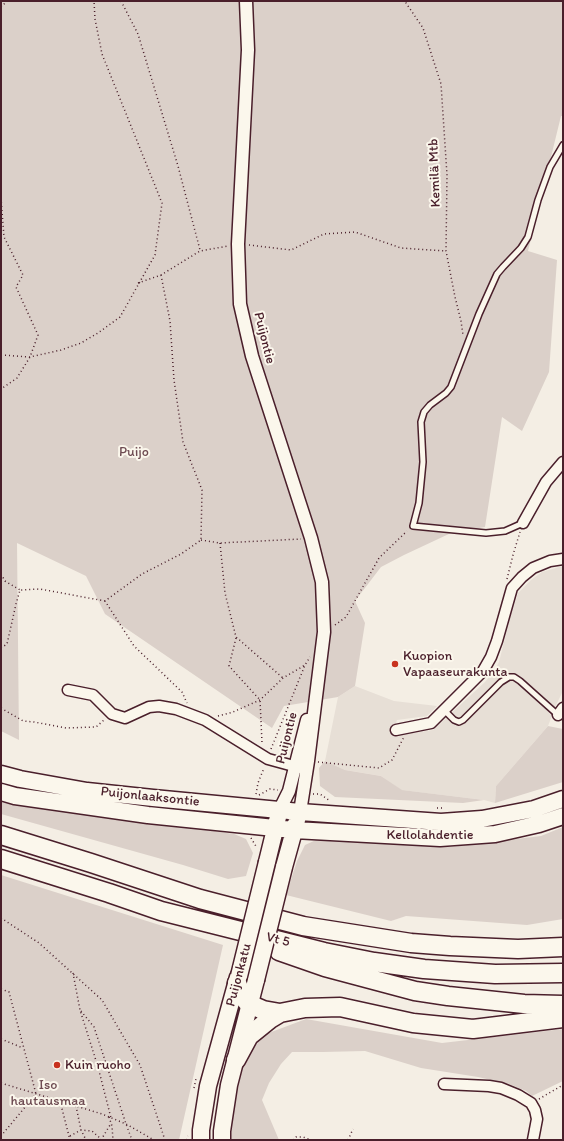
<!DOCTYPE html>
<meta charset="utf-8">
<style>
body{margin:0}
#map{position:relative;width:564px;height:1141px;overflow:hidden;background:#f4eee4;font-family:Itim,sans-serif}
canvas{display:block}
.frame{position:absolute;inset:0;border:2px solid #4a1f2b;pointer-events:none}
</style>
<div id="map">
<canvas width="564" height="1141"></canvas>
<div class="frame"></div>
</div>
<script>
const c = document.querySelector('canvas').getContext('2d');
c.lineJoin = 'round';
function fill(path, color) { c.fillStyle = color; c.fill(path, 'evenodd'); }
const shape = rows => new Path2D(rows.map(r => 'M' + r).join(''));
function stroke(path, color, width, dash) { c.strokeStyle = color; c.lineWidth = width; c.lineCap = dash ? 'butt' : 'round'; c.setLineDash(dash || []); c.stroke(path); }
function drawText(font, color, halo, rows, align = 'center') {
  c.font = font + ' Itim,sans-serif'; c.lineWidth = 4; c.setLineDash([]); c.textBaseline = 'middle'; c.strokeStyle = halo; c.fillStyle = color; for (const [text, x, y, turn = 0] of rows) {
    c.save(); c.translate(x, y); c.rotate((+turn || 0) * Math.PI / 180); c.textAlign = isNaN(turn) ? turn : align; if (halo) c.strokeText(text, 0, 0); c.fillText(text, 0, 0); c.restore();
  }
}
fill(shape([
 [563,566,563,688,562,693,556,705,548,726,496,786,495,803,484,800,401,790,381,776,345,770,325,761,338,697,355,686,394,701,437,706,427,716,397,720,392,736,433,730,485,682,496,668,499,662,510,618,518,593,531,580,542,572]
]), '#e7dfd6');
fill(shape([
 [1,1,563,1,563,116,561,116,528,251,557,260,549,372,522,431,502,417,485,527,451,533,404,555,381,567,355,601,365,623,355,686,338,697,284,706,272,728,105,614,86,576,17,543,19,740,1,731],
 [548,726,563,729,563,782,495,803,496,786],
 [325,761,345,770,381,776,402,790,484,800,463,803,335,797,320,786,319,768],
 [1,798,12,801,234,834,246,839,253,853,246,876,228,879,183,865,1,814],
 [563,827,563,919,527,925,406,916,391,921,286,895,297,861,305,845,316,840,333,838,450,847,541,836],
 [1,875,223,945,179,1140,1,1140],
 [306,1019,442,1043,563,1029,563,1081,532,1096,526,1091,509,1084,478,1077,421,1068,365,1051,323,1052,292,1052,281,1064,269,1083,262,1100,279,1140,230,1140,236,1081,249,1052,266,1034]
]), '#dbd0c9');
const service = shape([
 [523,523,505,531,486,533,413,526,419,503,423,462,421,422,424,412,430,405,446,393,451,387,479,314,497,274,503,267,521,248,528,237,538,200,550,167,563,145],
 [444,710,454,720,459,722,463,720,501,682,509,677,514,677,520,681,558,715]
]);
const minor = shape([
 [523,523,546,482,563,462],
 [68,690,93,695,112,714,125,718,149,707,159,706,176,709,205,720,268,759,301,768],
 [558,715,563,708],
 [396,730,431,723,483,671,491,657,497,641,512,588,522,577,533,568,550,561,563,559],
 [444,1084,489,1086,501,1088,518,1095,531,1103,535,1110,537,1119,533,1140]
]);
const tertiary = shape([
 [246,1,248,50,238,244,240,304,252,356,311,538,322,582,324,632,308,761,300,812],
 [280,809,289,791,307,720]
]);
const primary = shape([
 [1,774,20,779,87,791,153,798,300,812,441,822,482,819,534,809,563,799],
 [1,792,15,796,148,815,294,830,440,838,495,834,539,824,563,816],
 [267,862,278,817],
 [284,867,297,820],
 [201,1140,201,1130,208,1086,238,977],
 [222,1140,222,1131,229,1085,256,980]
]);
const motorway = shape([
 [1,835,91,863,200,899,303,926,411,943,450,946,518,949,563,947],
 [1,859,109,893,161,911,324,952,374,962,424,969,495,974,563,973],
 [279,951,325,967,415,991,448,996,524,1004,563,1005],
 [237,983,242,996,249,1004,263,1010,280,1013],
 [236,1060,249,1036,270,1019,280,1013,305,1008,340,1007,413,1023,473,1029,563,1018]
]);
stroke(service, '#4a1f2b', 8);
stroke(minor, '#4a1f2b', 13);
stroke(tertiary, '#4a1f2b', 15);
stroke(primary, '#4a1f2b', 19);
stroke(motorway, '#4a1f2b', 21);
stroke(shape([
 [121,1,138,34,178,166,200,250],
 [402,1,406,3,423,28,441,84,447,175,446,251,455,297,461,321,463,335],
 [1,7,7,1],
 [1,198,4,237,23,275,16,287,38,335,30,357,17,378,1,389],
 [249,245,291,250,324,234,355,232,401,248,446,251],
 [161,275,170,321,174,380,183,442,202,490,201,540,181,554,142,574,105,601,134,646,182,692,187,703],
 [138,283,161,275,200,251,228,246],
 [1,355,30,357,61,350,81,343,98,333,120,317,155,255,162,203,102,54,95,19,94,1],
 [201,540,220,543,301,539],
 [220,543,225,593,236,637,283,678],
 [1,574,5,581,20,590],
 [507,579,513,555,520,532],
 [335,625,346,617,379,558,407,531],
 [236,638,229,666,260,700,262,743],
 [1,648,7,644,16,604,20,590,40,589,105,601],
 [1,708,23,721,34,722,66,728,96,727,104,720],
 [218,716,233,712,260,700,283,678,305,665],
 [271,749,305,665,310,657],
 [318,762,379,768,392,760,404,737],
 [256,794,258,783,264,768],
 [313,794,320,794,330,801],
 [259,795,270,789,278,790],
 [437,808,445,808],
 [251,838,257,848],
 [1,918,39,943,102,1000,140,1065,165,1140],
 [73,973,80,1010,98,1067,111,1118],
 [1,989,9,992,36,1094,1,1136],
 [81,1011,94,1027,126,1124,132,1140],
 [1,1039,23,1048],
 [1,1083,102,1114,126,1124,154,1140],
 [194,1088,196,1079],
 [539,1099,563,1085],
 [60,1101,70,1140],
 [76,1106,81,1130,86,1140],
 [109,1117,112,1126,113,1140],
 [70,1136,81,1130,92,1131,101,1139],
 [101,1140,110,1125],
 [187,1140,188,1136],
 [293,1140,296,1137,303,1137,311,1140],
 [348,1140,353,1129]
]), '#4a1f2b', 1.5, [1, 3]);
stroke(service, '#fbf7ec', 5);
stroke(minor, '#fbf7ec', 10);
stroke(tertiary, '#fbf7ec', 12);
stroke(primary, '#fbf7ec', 16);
stroke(motorway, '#fbf7ec', 18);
const primaryBridge = shape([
 [239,976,267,862],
 [256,980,284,867]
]);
stroke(primaryBridge, '#4a1f2b', 19, []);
stroke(primaryBridge, '#fbf7ec', 16);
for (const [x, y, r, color] of [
 [395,664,4,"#c8321e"],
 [57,1065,4,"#c8321e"]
]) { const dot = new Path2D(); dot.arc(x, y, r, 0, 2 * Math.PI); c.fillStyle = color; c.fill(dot); stroke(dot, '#fbf7ec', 1.5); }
drawText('14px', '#4a1f2b', '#fbf7ec', [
 ["Kemilä Mtb",435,173,-92],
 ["Puijontie",264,338,76],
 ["Puijontie",287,738,-76],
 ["Puijonlaaksontie",150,797,6],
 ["Kellolahdentie",430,835],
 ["Vt 5",278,940,14],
 ["Puijonkatu",239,975,-75]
]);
drawText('14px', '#6e4b52', '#fbf7ec', [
 ["Puijo",134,452],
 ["Iso",48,1085],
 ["hautausmaa",48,1101]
]);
drawText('14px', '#4a1f2b', '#fbf7ec', [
 ["Kuopion",403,656],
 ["Vapaaseurakunta",403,672],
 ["Kuin ruoho",65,1065]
], 'left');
</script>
